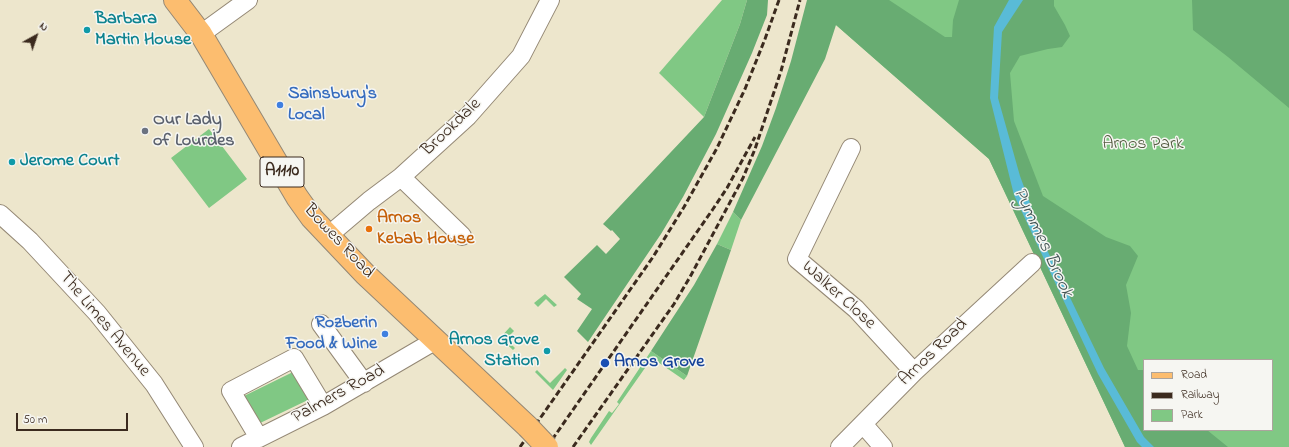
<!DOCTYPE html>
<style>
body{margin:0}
#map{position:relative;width:1289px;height:447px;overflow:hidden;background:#ede6cc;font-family:"Indie Flower",sans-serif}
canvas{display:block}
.legend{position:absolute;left:1143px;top:359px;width:130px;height:72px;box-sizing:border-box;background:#f6f6f2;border:1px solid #aba49d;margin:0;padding:5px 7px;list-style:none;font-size:12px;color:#3b2a1e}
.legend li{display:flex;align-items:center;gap:8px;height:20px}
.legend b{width:20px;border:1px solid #aba49d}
.north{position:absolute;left:16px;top:16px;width:40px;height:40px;-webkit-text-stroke:3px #f6f6f2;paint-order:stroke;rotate:40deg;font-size:11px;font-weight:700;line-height:16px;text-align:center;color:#3b2a1e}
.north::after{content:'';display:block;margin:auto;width:14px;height:18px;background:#3b2a1e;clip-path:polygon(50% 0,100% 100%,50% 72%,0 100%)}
.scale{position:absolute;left:16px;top:413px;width:112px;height:18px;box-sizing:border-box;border:2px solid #3b2a1e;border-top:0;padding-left:5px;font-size:12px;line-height:14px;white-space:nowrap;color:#3b2a1e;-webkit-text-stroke:3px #f6f6f2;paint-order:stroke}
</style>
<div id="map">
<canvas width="1289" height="447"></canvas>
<ul class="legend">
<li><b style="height:5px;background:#fcbd6f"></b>Road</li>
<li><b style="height:5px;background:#3b2a1e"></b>Railway</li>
<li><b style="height:11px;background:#80c884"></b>Park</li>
</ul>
<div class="north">N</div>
<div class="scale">50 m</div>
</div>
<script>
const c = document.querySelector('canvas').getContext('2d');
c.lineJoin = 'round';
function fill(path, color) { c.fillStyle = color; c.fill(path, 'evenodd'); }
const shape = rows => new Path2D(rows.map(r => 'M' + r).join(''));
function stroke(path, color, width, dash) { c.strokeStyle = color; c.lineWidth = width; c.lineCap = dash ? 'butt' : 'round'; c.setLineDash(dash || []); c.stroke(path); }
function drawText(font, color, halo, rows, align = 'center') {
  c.font = font + ' "Indie Flower",sans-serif'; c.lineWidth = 3; c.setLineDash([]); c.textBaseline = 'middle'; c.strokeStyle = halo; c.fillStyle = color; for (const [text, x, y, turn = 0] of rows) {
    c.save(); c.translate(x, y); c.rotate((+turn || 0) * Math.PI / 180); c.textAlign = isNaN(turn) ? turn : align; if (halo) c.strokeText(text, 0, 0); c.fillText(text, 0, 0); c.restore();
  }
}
fill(shape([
 [722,0,747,0,740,24,704,117,659,73],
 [843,0,1289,0,1289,447,1125,447,989,159,836,25],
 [1144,360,1272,360,1272,430,1144,430],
 [209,129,247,179,209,208,171,158],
 [733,212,741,220,731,250,717,244],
 [545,294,557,305,554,307,546,299,538,307,534,303],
 [510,327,514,331,506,339,515,348,513,350,500,338],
 [651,351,687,376,684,380,652,358,591,445,589,442,591,438,609,411,612,413,619,404,617,402],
 [565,368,567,370,553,390,535,372,537,370,550,383],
 [293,372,310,399,256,425,242,397]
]), '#80c884');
fill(shape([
 [747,0,768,0,767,15,752,53,716,134,683,197,661,234,588,342,577,331,592,309,577,299,581,294,564,277,597,245,606,254,620,239,612,230,611,231,603,224,704,117,740,24],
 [807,0,889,0,945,37,952,37,953,20,959,0,1054,0,1054,6,1065,25,1070,36,1062,47,1048,49,1020,56,1010,73,1014,121,1043,196,1106,237,1130,246,1138,256,1126,285,1131,313,1127,346,1138,370,1144,370,1144,430,1207,430,1228,447,1125,447,989,159,836,25,825,59,741,220,733,212,762,146,776,108,791,61],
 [1192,0,1289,0,1289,108,1228,57,1193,30],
 [717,244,731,250,687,376,651,351,694,285]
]), '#68ac72');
fill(shape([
 [1009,0,1023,0,1002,32,998,98,1020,176,1048,252,1104,368,1144,437,1154,447,1142,447,1137,442,1098,374,1014,195,990,98,994,27]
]), '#59bbd7');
const street = shape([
 [201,34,248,0],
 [851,148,797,259,856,309,914,372],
 [401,177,462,236],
 [0,214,30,241,97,313,154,384,194,447],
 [329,235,369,201,401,177,468,116,521,56,550,0],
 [321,324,364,383],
 [863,424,883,447],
 [259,438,231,391,294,358,323,406],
 [241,447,323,406,436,340],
 [840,447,914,372,1032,263]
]);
const primary = shape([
 [175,0,201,34,297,197,312,218,365,274,528,427]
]);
stroke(street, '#948875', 20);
stroke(primary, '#948875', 24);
stroke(street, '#fff', 18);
stroke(primary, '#fcbd6f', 22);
stroke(shape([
 [520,447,653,257,684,207,717,148,745,89,765,39,779,0],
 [547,447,713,209,727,188,755,137],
 [573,447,674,304,690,277,743,178,755,149,781,71,800,0]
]), '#3b2a1e', 3, [6, 3]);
const primaryBridge = shape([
 [528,427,547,447]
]);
stroke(primaryBridge, '#948875', 24, []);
stroke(primaryBridge, '#fcbd6f', 22);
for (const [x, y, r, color] of [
 [87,30,4,"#0f9aa8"],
 [280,105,4,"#3f7fe0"],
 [145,131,4,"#6b7280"],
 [12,162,4,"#0f9aa8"],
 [369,229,4,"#e8710a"],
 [385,334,4,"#3f7fe0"],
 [547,351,4,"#0f9aa8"],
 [605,363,5,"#1a4fb4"]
]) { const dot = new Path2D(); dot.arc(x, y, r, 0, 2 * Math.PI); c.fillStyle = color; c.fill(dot); stroke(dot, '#f6f6f2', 1.5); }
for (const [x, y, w] of [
 [282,172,44]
]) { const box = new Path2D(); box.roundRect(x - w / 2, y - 15, w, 30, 3); c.fillStyle = '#f6f6f2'; c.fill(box); stroke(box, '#3b2a1e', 1); }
drawText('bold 17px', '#3b2a1e', null, [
 ["A1110",282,172]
]);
drawText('bold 18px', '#0d838f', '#f6f6f2', [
 ["Barbara",95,20],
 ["Martin House",95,41],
 ["Jerome Court",20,162],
 ["Arnos Grove",539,341,"right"],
 ["Station",539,362,"right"]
], 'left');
drawText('bold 18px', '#366cbe', '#f6f6f2', [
 ["Sainsbury's",288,95],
 ["Local",288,116],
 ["Rozberin",377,324,"right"],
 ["Food & Wine",377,345,"right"]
], 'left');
drawText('bold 18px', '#5b616d', '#f6f6f2', [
 ["Our Lady",153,121],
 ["of Lourdes",153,142]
], 'left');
drawText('18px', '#3b2a1e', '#f6f6f2', [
 ["Brookdale",452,128,-44],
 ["Bowes Road",338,242,47],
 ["Walker Close",838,296,42],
 ["The Limes Avenue",104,325,50],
 ["Arnos Road",934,353,-44],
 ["Palmers Road",339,395,-29]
]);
drawText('18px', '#50593d', '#f6f6f2', [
 ["Arnos Park",1143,145]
]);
drawText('bold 18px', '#c56008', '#f6f6f2', [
 ["Arnos",377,219],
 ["Kebab House",377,240]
], 'left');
drawText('bold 18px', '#164399', '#f6f6f2', [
 ["Arnos Grove",614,363]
], 'left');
drawText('italic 19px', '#445656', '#f6f6f2', [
 ["Pymmes Brook",1042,243,65]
]);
</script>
